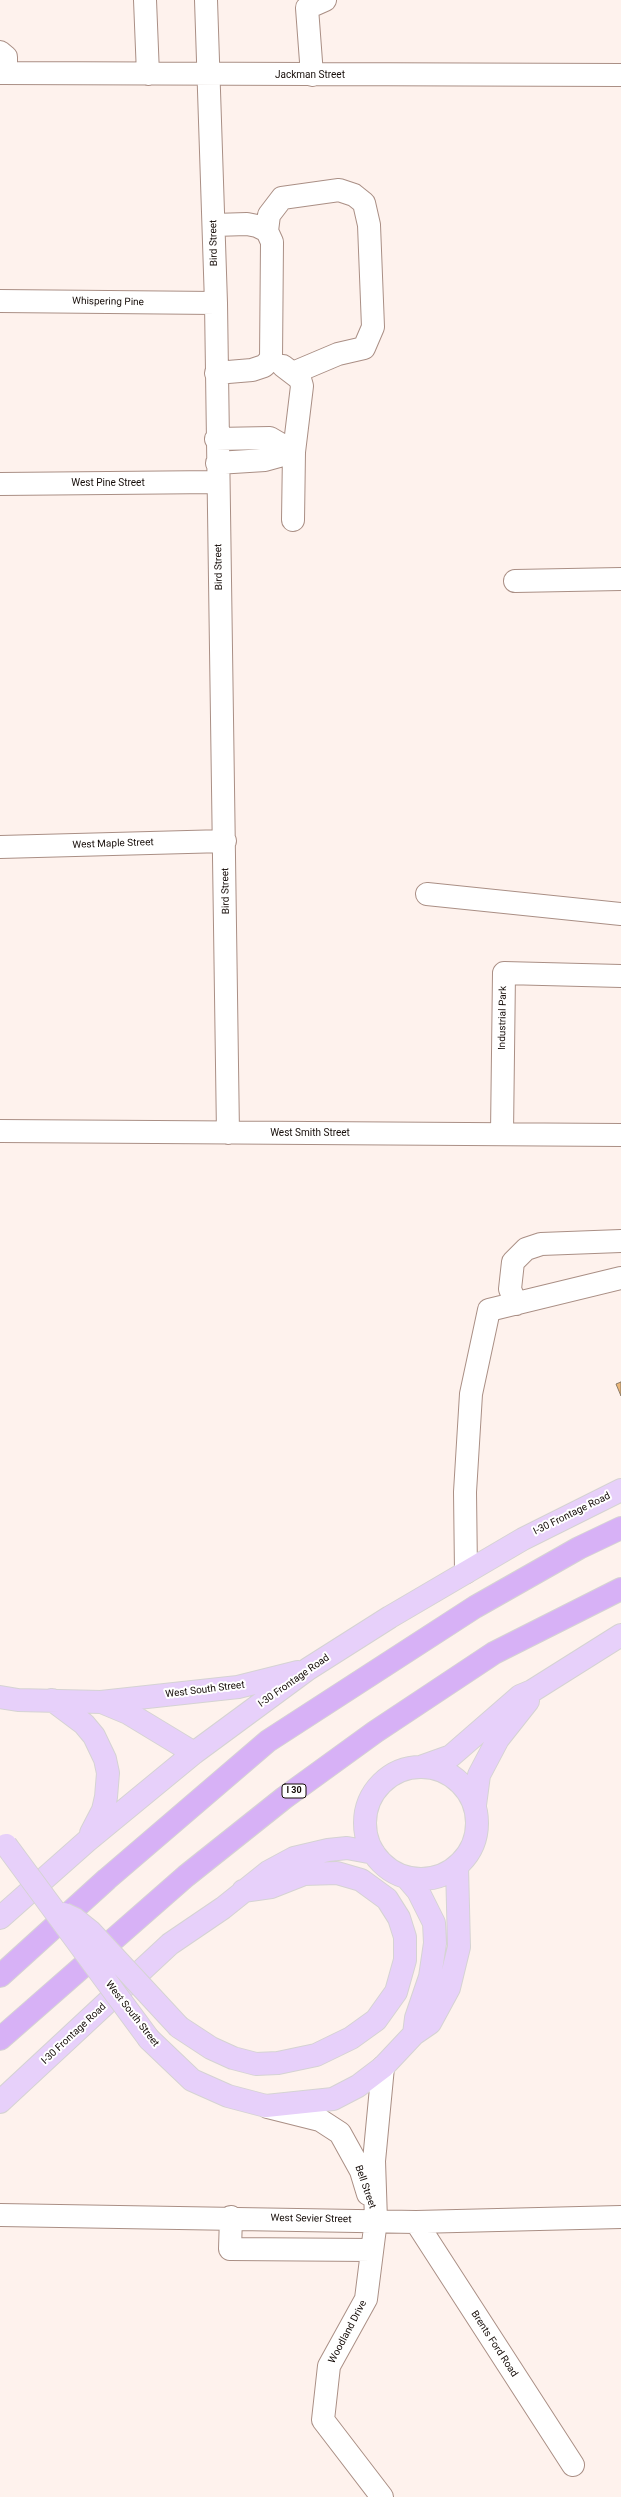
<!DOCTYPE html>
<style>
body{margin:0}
canvas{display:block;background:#fef2ed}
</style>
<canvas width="621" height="2497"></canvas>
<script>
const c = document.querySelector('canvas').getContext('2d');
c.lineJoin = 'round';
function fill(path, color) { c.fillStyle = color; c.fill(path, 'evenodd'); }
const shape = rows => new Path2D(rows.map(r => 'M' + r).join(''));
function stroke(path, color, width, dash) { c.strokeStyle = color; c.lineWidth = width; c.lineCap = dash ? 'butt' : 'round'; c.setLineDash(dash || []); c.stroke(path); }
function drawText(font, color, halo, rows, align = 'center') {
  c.font = font + ' Roboto,sans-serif'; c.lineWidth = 4; c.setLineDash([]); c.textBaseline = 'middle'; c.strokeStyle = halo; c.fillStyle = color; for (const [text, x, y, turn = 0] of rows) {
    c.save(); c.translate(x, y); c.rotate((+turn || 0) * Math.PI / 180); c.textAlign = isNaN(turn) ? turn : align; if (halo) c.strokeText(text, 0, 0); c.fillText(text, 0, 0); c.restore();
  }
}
const building = shape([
 [621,1382,621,1396,616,1384,621,1382]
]);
fill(building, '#ebb678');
stroke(building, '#8c7b67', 1);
const minor = shape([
 [145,0,148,74],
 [206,0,216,303,228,1133],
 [0,52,6,57,6,73],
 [0,73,621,75],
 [312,75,307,8,325,0],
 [214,225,247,224,257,226,267,231,272,242,271,359,264,366,252,370,216,373],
 [267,231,269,215,282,198,339,190,354,195,364,203,369,225,373,327,364,348,338,354,293,373],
 [0,301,216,303],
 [283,366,300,379,302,386,294,452,293,520],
 [216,439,270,438,294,452,265,460,217,463],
 [0,484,217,482],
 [515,581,621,579],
 [0,847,225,841],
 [427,894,621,914],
 [0,1131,621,1135],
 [502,1133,504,973,621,976],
 [516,1304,510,1289,513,1262,526,1249,541,1244,621,1241],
 [466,1572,465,1492,471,1394,489,1310,621,1278],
 [268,2107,320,2120,340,2133,361,2171,368,2194],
 [0,2215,416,2222,621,2217],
 [231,2217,230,2249,372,2250],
 [416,2222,573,2465],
 [382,2497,323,2420,329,2366,366,2299,376,2220,374,2161,383,2067]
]);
const major = shape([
 [0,1697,18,1700,101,1702,238,1687,298,1672],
 [52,1700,84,1724,94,1736,105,1759,108,1773,106,1797,103,1810,91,1833],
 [104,1703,128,1713,194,1753],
 [423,1766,451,1756,520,1696,532,1691,621,1635],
 '365 1823a56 56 0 1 1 112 0a56 56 0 1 1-112 0Z',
 [475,1805,479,1775,498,1739,528,1701],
 [406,1877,418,1891,434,1923,435,1943,430,1977,416,2018,414,2034],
 [0,1918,87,1841,194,1753,308,1669,390,1617,523,1539,621,1490],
 [179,2027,211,2048,233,2058,256,2064,278,2063,316,2055,351,2038,376,2020,396,1992,405,1960,405,1937,399,1918,387,1899,361,1880,337,1873,304,1874,271,1887,243,1891],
 [149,2039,192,2080,228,2096,266,2106,333,2099,358,2086,383,2067,414,2034,430,2023,449,1988,459,1947,457,1866],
 [0,2102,170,1944,223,1908,268,1872,294,1858,328,1850,347,1848,374,1853]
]);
const highway = shape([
 [0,1976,107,1879,268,1741,475,1607,579,1548,621,1528],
 [0,2039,186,1876,284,1798,375,1732,494,1653,621,1589]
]);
stroke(minor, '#aa8f85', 24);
stroke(major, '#d5d3d3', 24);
stroke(highway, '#d5d3d3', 24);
stroke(minor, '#fff', 22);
stroke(major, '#e7d0fa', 22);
stroke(highway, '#d7b1f6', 22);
const majorBridge = shape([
 [6,1845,149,2039],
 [64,1914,75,1919,90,1931,179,2027]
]);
stroke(majorBridge, '#d5d3d3', 24, []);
stroke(majorBridge, '#e7d0fa', 22);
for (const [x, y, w] of [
 [294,1791,24]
]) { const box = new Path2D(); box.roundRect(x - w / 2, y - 7, w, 14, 3); c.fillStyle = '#fff'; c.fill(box); stroke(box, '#160d09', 1); }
drawText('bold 9px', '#160d09', null, [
 ["I 30",294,1791]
]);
drawText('10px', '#160d09', '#fff', [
 ["Jackman Street",310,75],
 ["Bird Street",214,243,-91],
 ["Whispering Pine",108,302,1],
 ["West Pine Street",108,483],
 ["Bird Street",219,567,-91],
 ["West Maple Street",113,844,-2],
 ["Bird Street",226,891,-91],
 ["Industrial Park",503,1018,-89],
 ["West Smith Street",310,1133],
 ["I-30 Frontage Road",572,1514,-26],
 ["I-30 Frontage Road",294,1681,-35],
 ["West South Street",205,1690,-7],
 ["West South Street",132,2014,52],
 ["I-30 Frontage Road",74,2034,-43],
 ["Bell Street",365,2187,71],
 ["West Sevier Street",311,2219,1],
 ["Woodland Drive",348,2332,-62],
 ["Brents Ford Road",494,2344,57]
]);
</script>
